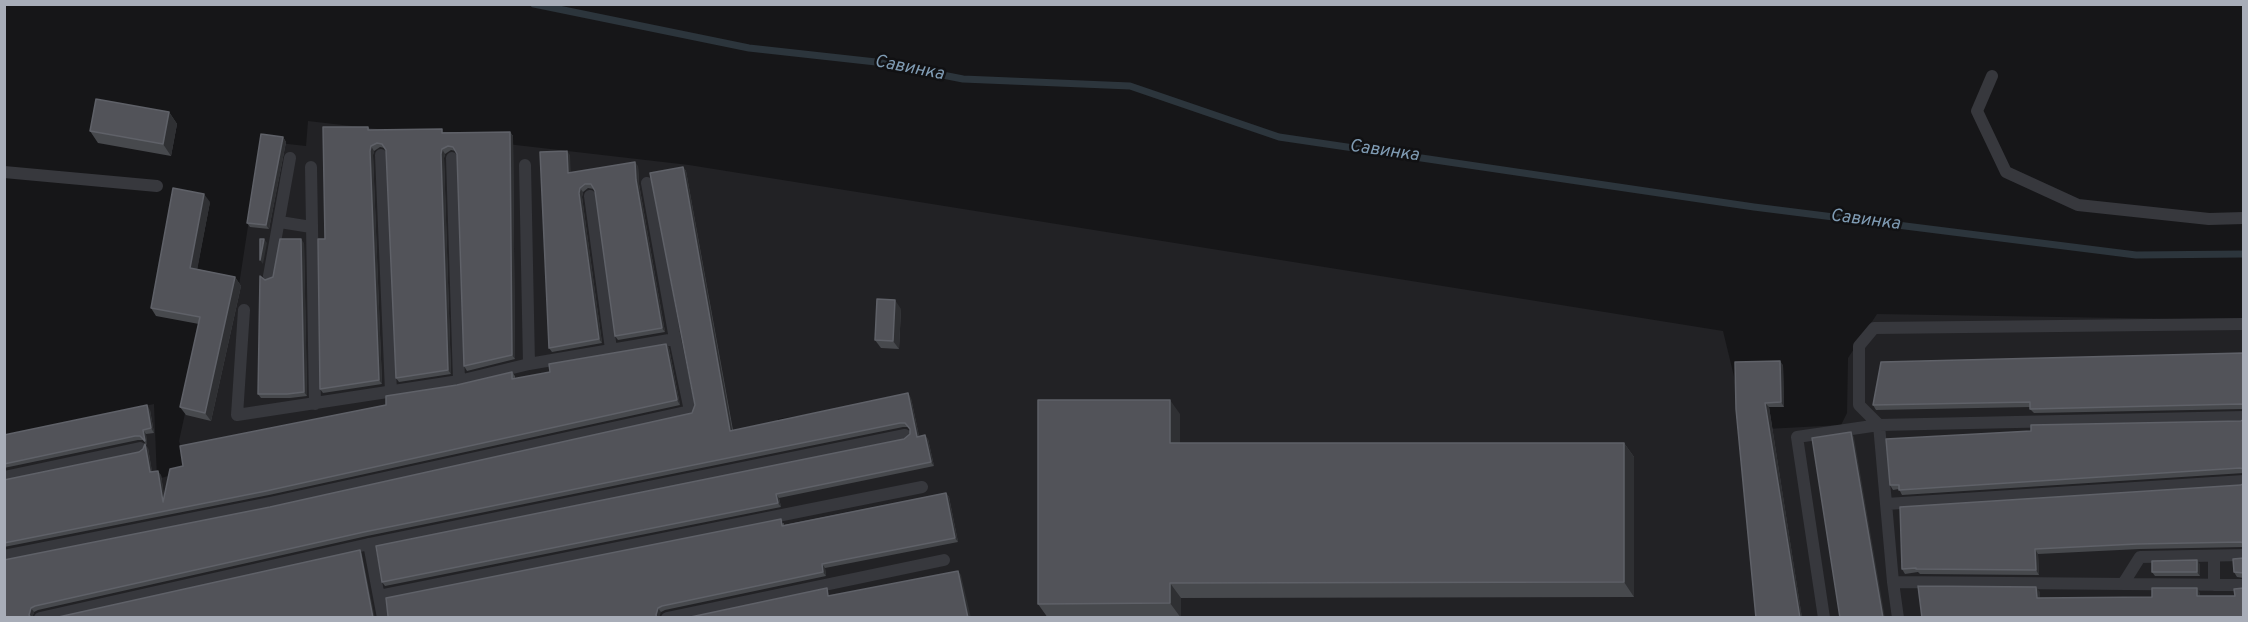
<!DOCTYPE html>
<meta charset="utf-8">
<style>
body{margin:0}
#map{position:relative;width:2248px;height:622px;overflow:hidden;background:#161618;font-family:Overpass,sans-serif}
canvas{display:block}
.frame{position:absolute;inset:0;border:6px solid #a8adb8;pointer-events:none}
</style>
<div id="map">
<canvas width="2248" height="622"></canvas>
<div class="frame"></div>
</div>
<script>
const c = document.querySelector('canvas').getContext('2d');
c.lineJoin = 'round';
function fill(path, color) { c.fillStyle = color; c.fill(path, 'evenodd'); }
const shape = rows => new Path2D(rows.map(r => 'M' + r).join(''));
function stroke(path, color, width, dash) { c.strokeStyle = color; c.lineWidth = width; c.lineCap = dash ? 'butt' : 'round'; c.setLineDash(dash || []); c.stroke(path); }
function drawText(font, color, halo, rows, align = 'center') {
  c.font = font + ' Overpass,sans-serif'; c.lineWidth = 5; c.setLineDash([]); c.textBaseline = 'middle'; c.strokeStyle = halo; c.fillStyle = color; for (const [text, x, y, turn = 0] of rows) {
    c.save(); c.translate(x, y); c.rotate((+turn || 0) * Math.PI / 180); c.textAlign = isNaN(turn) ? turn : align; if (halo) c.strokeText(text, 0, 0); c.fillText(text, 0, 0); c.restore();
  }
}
fill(shape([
 [308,121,689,165,1723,331,1747,430,1841,425,1847,413,1848,358,1877,314,2243,320,2243,617,5,617,4,435,154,404,157,479,187,471,179,441,213,285,239,285,261,141,306,146],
 [911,398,912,401,778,420,778,419]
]), '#222225');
stroke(shape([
 [534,4,749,48,876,62,963,79,1130,86,1279,137,1754,207,2136,255,2244,254]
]), '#2c353c', 7);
stroke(shape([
 [1992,76,1977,111,2006,172,2078,205,2209,219,2244,218],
 [381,155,391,392],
 [452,158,459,381],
 [525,165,529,364],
 [311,167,315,404],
 [4,172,157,186],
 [590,196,611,349],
 [280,222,311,227],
 [269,276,290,158],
 [244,310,237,415,459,381,529,364,675,339,647,183],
 [4,477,140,448],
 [1886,504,2244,481],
 [369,544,383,618],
 [4,556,271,503,690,411,675,339],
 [2214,556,2214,585],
 [1893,582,1879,425,1859,405,1859,346,1874,328,2244,324],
 [2123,584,2140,557,2244,555],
 [379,596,922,487],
 [40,618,369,544,905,435],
 [667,618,944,560],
 [1824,618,1797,437,1879,425,2244,417],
 [1898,618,1893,582,2244,585]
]), '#37383d', 12);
fill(shape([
 [169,112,177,124,171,156,98,143,90,131],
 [368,127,370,130,445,132,510,132,513,136,515,359,467,371,464,366,457,154,456,151,451,150,445,154,444,158,451,374,399,382,396,378,386,150,385,148,380,147,374,151,373,155,382,384,323,393,320,389,325,239],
 [283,137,286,142,269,229,250,227,247,223],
 [570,155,570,173,638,166,639,184,665,332,618,340,615,336,595,191,594,189,588,188,583,192,582,197,602,343,552,352,549,348],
 [683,167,686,171,733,430,911,398,919,436,928,439,934,466,779,498,781,507,385,586,382,582,904,439,910,434,910,429,908,427,903,427,367,536,38,610,34,612,32,618,4,618,270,507,692,413,695,405],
 [210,202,197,269,235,277,241,286,211,421,186,415,180,407,199,324,156,316,151,308],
 [304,243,307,396,290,398,261,398,258,394,265,280,273,277],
 [901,309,899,349,881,348,875,340],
 [666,344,669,348,680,405,269,495,4,547,4,480,139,452,148,448,152,472,161,475,164,496,183,466,386,405,457,385,512,372,515,376,515,379,550,372],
 [2244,353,2244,409,2034,413,2030,409,2030,407,1876,410,1873,405],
 [1783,365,1784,407,1769,407,1802,618,1756,618,1736,409],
 [150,410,154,433,146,434,147,445,143,440,138,440,4,468,4,435],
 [1180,414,1180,443,1624,443,1634,457,1634,597,1181,598,1181,618,1048,618,1038,604],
 [2244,419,2244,473,1902,495,1899,489,1893,490,1890,485,2241,421],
 [2244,483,2244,547,2140,549,2038,554,2039,575,1920,574,1918,572,1905,574,1902,569,2241,485],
 [946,493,949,497,958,542,825,568,826,576,665,610,661,612,386,618,784,523,784,525],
 [2244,558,2244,578,2237,577,2234,572],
 [2200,564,2200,576,2155,576,2152,572]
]), '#47494d');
fill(shape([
 [169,112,177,124,171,156,163,144],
 [510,132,513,136,515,359,512,355],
 [283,137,286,142,269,229,266,225],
 [371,146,374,151,373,155,382,384,379,380,370,151],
 [442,149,445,154,444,158,451,374,448,370,441,154],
 [567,151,570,155,571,177,568,173],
 [635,162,638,166,639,184,665,332,662,328,636,180],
 [683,167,686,171,733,435,730,431],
 [580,188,583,192,582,197,602,343,599,339,579,193],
 [204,194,210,202,196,276,190,268],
 [264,239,267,243,263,264,260,260],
 [301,239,304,243,307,396,304,392],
 [235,277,241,286,211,421,205,413],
 [895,300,901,309,899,349,893,341],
 [666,344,669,348,680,405,677,400],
 [1780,361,1783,365,1784,407,1781,402],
 [908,393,911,398,920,441,917,437],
 [1170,400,1180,414,1180,458,1170,443],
 [1765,403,1769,407,1802,618,1800,618],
 [147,405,150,410,154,433,151,428],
 [143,430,146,434,147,445,145,441],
 [1851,432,1854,437,1885,618,1883,618],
 [925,435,928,439,934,466,931,462],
 [1624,443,1634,457,1634,597,1624,582],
 [145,444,148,448,153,477,150,472],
 [158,471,161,475,166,506,163,502],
 [946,493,949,497,958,542,955,538],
 [776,494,779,498,781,507,778,503],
 [2035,549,2038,554,2039,575,2036,570],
 [360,550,362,554,375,618,373,618,372,615],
 [2197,560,2200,564,2200,576,2197,572],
 [822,564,825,568,826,576,823,572],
 [958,571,961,575,971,618,968,618],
 [1170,583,1181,598,1181,618,1170,603],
 [2036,587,2040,592,2040,603,2037,598],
 [2197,588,2200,593,2200,601,2197,596],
 [31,608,34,612,32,618,31,618,29,615],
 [658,608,661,612,659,618,657,618,656,615]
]), '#2f3033');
const building = shape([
 [96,99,169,112,163,144,90,131,96,99],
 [323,127,368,127,368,130,442,129,442,133,510,132,512,355,464,366,457,154,453,147,448,146,442,149,441,154,448,370,396,378,386,150,382,144,377,143,371,146,370,151,379,380,320,389,318,239,325,239,323,127],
 [261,134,283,137,266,225,247,223,261,134],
 [567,151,568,173,635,162,636,180,662,328,615,336,595,191,591,184,585,184,580,188,579,193,599,339,549,348,540,152,567,151],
 [683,167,730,431,908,393,917,437,925,435,931,462,776,494,778,503,382,582,376,546,904,439,910,434,910,429,905,423,900,423,364,532,35,606,31,608,29,615,31,618,4,618,4,560,270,507,692,413,695,405,650,173,683,167],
 [173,188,204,194,190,268,235,277,205,413,180,407,200,317,151,308,173,188],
 [260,239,264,239,260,260,260,239],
 [280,239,301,239,304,392,287,394,258,394,260,276,265,280,273,277,280,239],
 [877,299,895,300,893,341,875,340,877,299],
 [666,344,677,400,266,491,4,543,4,480,139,452,143,449,145,444,150,472,158,471,163,502,170,469,183,466,180,446,386,405,386,396,457,385,512,372,512,379,550,372,549,364,666,344],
 [2244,353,2244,405,2241,404,2030,409,2030,402,1873,405,1881,362,2244,353],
 [1780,361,1781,402,1765,403,1800,618,1756,618,1736,409,1735,362,1780,361],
 [1038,400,1170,400,1170,443,1624,443,1624,582,1170,583,1170,603,1038,604,1038,400],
 [147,405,151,428,143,430,145,441,140,436,135,436,4,464,4,435,147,405],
 [2244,419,2244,469,2240,468,1899,490,1899,485,1890,485,1886,439,2031,431,2031,425,2241,421,2244,419],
 [1851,432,1883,618,1840,618,1812,438,1851,432],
 [2244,483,2244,544,2241,542,2137,544,2035,549,2036,570,1916,569,1916,568,1902,569,1900,507,2241,485,2244,483],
 [946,493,955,538,822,564,823,572,662,606,658,608,656,615,657,618,386,618,388,616,386,598,781,519,782,526,946,493],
 [360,550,373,618,54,618,360,550],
 [2244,558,2244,573,2234,572,2233,559,2244,558],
 [2197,560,2197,572,2152,572,2152,561,2197,560],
 [958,571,968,618,686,618,827,588,828,596,958,571],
 [1918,586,2036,587,2037,598,2152,597,2152,588,2197,588,2197,596,2235,596,2234,589,2244,588,2244,618,1922,618,1918,586]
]);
fill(building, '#525359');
stroke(building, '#5f6168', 1.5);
drawText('italic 18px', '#7f9bb3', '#111113', [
 ["Савинка",909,69,11],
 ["Савинка",1384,152,8],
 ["Савинка",1865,221,7]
]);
</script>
